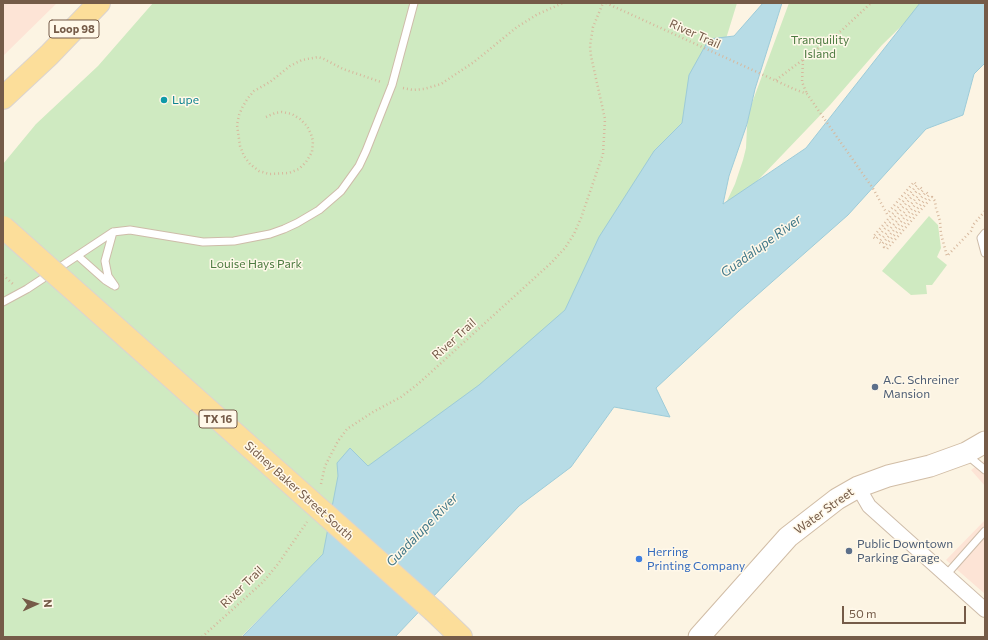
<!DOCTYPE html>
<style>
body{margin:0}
#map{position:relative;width:988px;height:640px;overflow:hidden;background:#fcf4e3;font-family:Commissioner,sans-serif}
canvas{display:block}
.frame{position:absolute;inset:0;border:4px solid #755b48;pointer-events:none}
.north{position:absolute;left:16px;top:584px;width:40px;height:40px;-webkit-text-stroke:3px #fff8e9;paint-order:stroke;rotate:87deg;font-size:11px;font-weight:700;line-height:16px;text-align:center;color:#755b48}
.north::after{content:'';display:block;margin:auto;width:14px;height:18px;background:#755b48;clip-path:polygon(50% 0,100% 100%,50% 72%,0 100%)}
.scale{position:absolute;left:842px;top:606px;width:124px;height:18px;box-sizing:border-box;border:2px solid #755b48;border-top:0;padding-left:5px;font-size:12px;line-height:14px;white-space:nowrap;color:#755b48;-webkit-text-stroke:3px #fff8e9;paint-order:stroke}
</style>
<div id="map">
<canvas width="988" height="640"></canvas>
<div class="frame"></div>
<div class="north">N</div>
<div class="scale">50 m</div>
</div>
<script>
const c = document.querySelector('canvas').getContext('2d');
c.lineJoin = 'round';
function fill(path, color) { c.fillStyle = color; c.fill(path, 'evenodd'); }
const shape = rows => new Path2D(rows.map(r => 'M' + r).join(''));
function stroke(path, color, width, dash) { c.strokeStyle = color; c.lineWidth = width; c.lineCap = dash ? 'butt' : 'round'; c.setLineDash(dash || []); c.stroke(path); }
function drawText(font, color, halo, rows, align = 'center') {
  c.font = font + ' Commissioner,sans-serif'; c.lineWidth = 3; c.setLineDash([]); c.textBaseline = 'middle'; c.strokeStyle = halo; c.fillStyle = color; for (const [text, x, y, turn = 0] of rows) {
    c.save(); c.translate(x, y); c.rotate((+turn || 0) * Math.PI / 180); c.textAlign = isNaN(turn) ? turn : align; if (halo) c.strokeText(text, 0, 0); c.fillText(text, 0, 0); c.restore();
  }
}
fill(shape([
 [3,3,57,3,3,56],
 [985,460,985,486,971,470],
 [985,520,985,594,946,560]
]), '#fde4d6');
fill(shape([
 [153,3,737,3,690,156,565,310,241,637,3,637,3,164,36,124,98,66],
 [789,3,925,3,882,45,830,105,738,201,726,203,735,184,743,160,746,148,747,127,749,111],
 [929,216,938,225,941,248,937,257,947,265,932,285,926,285,927,294,911,295,882,271]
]), '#cfeac1');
const water = shape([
 [763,3,782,3,755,89,747,124,729,176,723,204,806,148,920,3,985,3,985,63,974,74,963,115,926,129,848,215,739,311,656,388,670,417,614,407,571,467,519,506,395,637,242,637,323,554,338,476,337,463,350,448,368,466,479,385,565,310,599,237,654,151,682,123,689,75,709,39,734,36,763,3]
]);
fill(water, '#b7dce6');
stroke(water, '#9dcbd8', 1);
const lane = shape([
 [113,232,105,261,108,276,115,286],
 [985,233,981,238,985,253],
 [78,256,105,280,113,285],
 [3,302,27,289,113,232,130,230,203,242,234,241,270,234,284,229,297,223,319,210,341,191,359,166,366,151,392,85,414,3],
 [967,455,985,470],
 [946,575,985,531]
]);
const street = shape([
 [858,487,869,506,985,610]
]);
const secondary = shape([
 [699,637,788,537,837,499,858,487,888,476,930,466,966,453,985,442]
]);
const primary = shape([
 [3,98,49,55,99,3],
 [434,611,461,637]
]);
stroke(lane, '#cebca9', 9);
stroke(street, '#cebca9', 16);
stroke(secondary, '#d1bda6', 23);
stroke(primary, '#dbd4cf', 24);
stroke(shape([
 [606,3,794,89,807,94,874,190,887,214,914,182,917,185,873,237,876,239,920,187,923,190,879,242,882,244,926,192,929,195,884,247,887,249,932,197,935,201,936,208,940,221,941,234,947,256,971,231,973,225,985,211],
 [803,60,802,82,807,94],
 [776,80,841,31,871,3],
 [403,88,413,90,424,89,441,84,474,62,517,27,538,14,563,3],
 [266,117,275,113,282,112,292,114,300,119,307,126,311,134,313,141,312,152,306,162,299,169,289,173,269,174,259,171,250,164,244,156,240,146,237,125,239,115,243,106,248,98,254,91,270,82,290,66,302,60,318,57,324,59,343,69,381,82],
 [3,275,13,284],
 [321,484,325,466,338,441,347,429,373,412,401,397,418,384,551,263,565,248,574,234,581,218,603,154,605,119,591,56,590,46,593,27,603,3],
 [202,637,263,582,278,564,307,522]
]), '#d7b89d', 2.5, [1, 3]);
stroke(lane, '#fff', 7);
stroke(street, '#fff', 14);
stroke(secondary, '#fff', 21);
stroke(primary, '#fcde9a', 22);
const primaryBridge = shape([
 [3,227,434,611]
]);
stroke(primaryBridge, '#dbd4cf', 24, []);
stroke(primaryBridge, '#fcde9a', 22);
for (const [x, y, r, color] of [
 [164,100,4,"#0f9aa8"],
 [875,387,4,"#5c6f8a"],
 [849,551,4,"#5c6f8a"],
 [639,559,4,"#3f7fe0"]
]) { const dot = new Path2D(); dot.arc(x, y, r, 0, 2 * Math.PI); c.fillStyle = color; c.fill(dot); stroke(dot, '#fff8e9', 1.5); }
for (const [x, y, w] of [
 [74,29,50],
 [218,419,38]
]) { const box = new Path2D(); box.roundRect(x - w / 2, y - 9, w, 18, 3); c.fillStyle = '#fff8e9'; c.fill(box); stroke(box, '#755b48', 1); }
drawText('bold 11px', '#755b48', null, [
 ["Loop 98",74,29],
 ["TX 16",218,419]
]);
drawText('12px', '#755b48', '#fff8e9', [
 ["River Trail",695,34,24],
 ["River Trail",454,339,-42],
 ["Sidney Baker Street South",299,491,42],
 ["Water Street",824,511,-36],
 ["River Trail",242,587,-44]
]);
drawText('12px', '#4d7b41', '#fff8e9', [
 ["Tranquility",820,40],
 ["Island",820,54],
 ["Louise Hays Park",256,264]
]);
drawText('12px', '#0d838f', '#fff8e9', [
 ["Lupe",172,100]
], 'left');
drawText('12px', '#4e5e75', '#fff8e9', [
 ["A.C. Schreiner",883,380],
 ["Mansion",883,394],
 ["Public Downtown",857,544],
 ["Parking Garage",857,558]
], 'left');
drawText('12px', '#366cbe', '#fff8e9', [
 ["Herring",647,552],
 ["Printing Company",647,566]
], 'left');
drawText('italic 13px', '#417889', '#fff8e9', [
 ["Guadalupe River",761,246,-36],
 ["Guadalupe River",422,530,-46]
]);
</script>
